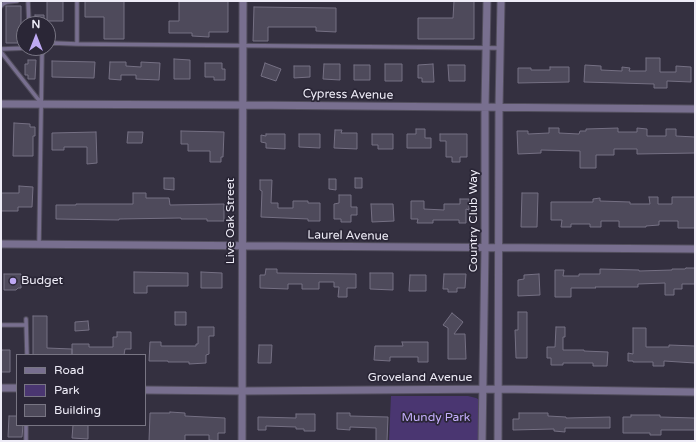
<!DOCTYPE html>
<style>
body{margin:0}
#map{position:relative;width:696px;height:442px;overflow:hidden;background:#343040;font-family:"Varela Round",sans-serif}
canvas{display:block}
.frame{position:absolute;inset:0;border:2px solid #eeecf7;pointer-events:none}
.legend{position:absolute;left:16px;top:354px;width:130px;height:72px;box-sizing:border-box;background:#2a2636;border:1px solid #787583;margin:0;padding:5px 7px;list-style:none;font-size:12px;color:#eeecf7}
.legend li{display:flex;align-items:center;gap:8px;height:20px}
.legend b{width:20px;border:1px solid #787583}
.north{position:absolute;left:16px;top:16px;width:40px;height:40px;box-sizing:border-box;background:#2a2636;border:1px solid #787583;border-radius:50%;rotate:0deg;font-size:11px;font-weight:700;line-height:16px;text-align:center;color:#eeecf7}
.north::after{content:'';display:block;margin:auto;width:14px;height:18px;background:#bea9f4;clip-path:polygon(50% 0,100% 100%,50% 72%,0 100%)}
</style>
<div id="map">
<canvas width="696" height="442"></canvas>
<div class="frame"></div>
<ul class="legend">
<li><b style="height:5px;background:#786f8f"></b>Road</li>
<li><b style="height:11px;background:#4a3671"></b>Park</li>
<li><b style="height:11px;background:#4e4a5b"></b>Building</li>
</ul>
<div class="north">N</div>
</div>
<script>
const c = document.querySelector('canvas').getContext('2d');
c.lineJoin = 'round';
function fill(path, color) { c.fillStyle = color; c.fill(path, 'evenodd'); }
const shape = rows => new Path2D(rows.map(r => 'M' + r).join(''));
function stroke(path, color, width, dash) { c.strokeStyle = color; c.lineWidth = width; c.lineCap = dash ? 'butt' : 'round'; c.setLineDash(dash || []); c.stroke(path); }
function drawText(font, color, halo, rows, align = 'center') {
  c.font = font + ' "Varela Round",sans-serif'; c.lineWidth = 3.5; c.setLineDash([]); c.textBaseline = 'middle'; c.strokeStyle = halo; c.fillStyle = color; for (const [text, x, y, turn = 0] of rows) {
    c.save(); c.translate(x, y); c.rotate((+turn || 0) * Math.PI / 180); c.textAlign = isNaN(turn) ? turn : align; if (halo) c.strokeText(text, 0, 0); c.fillText(text, 0, 0); c.restore();
  }
}
fill(shape([
 [391,396,468,396,476,398,482,401,483,441,389,441]
]), '#4a3671');
const building = shape([
 [47,1,63,1,63,21,47,21,47,1],
 [85,1,124,1,124,39,104,39,104,17,85,17,85,1],
 [179,1,228,1,228,32,209,32,209,37,192,36,192,33,169,33,169,21,179,21,179,1],
 [454,1,474,1,474,39,418,39,418,18,453,18,454,1],
 [6,6,21,6,21,43,6,43,6,6],
 [254,7,336,8,336,32,316,31,316,27,268,27,268,41,253,41,254,7],
 [35,15,44,15,44,24,35,24,35,15],
 [646,58,660,58,660,72,676,72,676,66,691,67,691,82,667,81,667,88,654,88,654,84,584,82,585,65,601,66,601,70,622,71,622,67,630,68,629,71,646,71,646,58],
 [174,59,190,60,190,79,174,79,174,59],
 [28,60,36,60,35,79,28,79,28,75,25,75,25,64,28,64,28,60],
 [52,61,95,62,94,78,52,77,52,61],
 [110,62,126,62,126,66,141,67,141,62,160,63,159,80,136,79,136,75,121,75,121,80,109,79,110,62],
 [205,63,222,63,222,69,225,69,225,80,214,80,214,77,205,77,205,63],
 [265,63,281,69,276,81,261,76,265,63],
 [324,64,340,64,340,80,323,79,324,64],
 [385,64,402,64,402,81,385,81,385,64],
 [433,64,434,82,422,82,422,78,418,78,418,65,433,64],
 [354,65,370,65,370,80,354,80,354,65],
 [448,65,465,65,465,81,449,81,448,65],
 [294,66,310,66,310,77,294,78,294,66],
 [550,67,569,67,569,82,518,83,518,68,531,68,531,70,550,70,550,67],
 [14,123,30,124,30,127,35,127,35,136,33,136,33,156,13,156,14,123],
 [549,128,559,128,559,133,579,134,580,131,586,131,586,129,618,128,618,132,637,132,637,128,647,129,647,136,666,136,666,129,676,129,676,136,695,137,695,153,637,154,637,149,614,149,614,155,596,155,596,168,580,168,580,151,541,150,541,153,518,154,517,131,528,131,528,134,549,133,549,128],
 [416,129,425,129,425,138,431,138,431,148,407,148,407,134,416,134,416,129],
 [335,130,342,130,341,133,357,133,357,149,334,148,335,130],
 [181,131,224,132,223,157,221,157,221,162,210,162,210,151,188,151,188,144,181,144,181,131],
 [96,132,97,163,87,164,87,147,64,147,64,150,52,150,52,133,96,132],
 [128,132,143,132,142,143,127,143,128,132],
 [266,134,285,134,285,149,266,148,266,143,261,142,261,135,266,136,266,134],
 [299,134,320,134,320,148,299,147,299,134],
 [372,134,393,134,393,149,378,149,378,145,372,145,372,134],
 [440,134,467,134,467,157,460,157,460,162,452,162,452,157,446,157,446,141,440,141,440,134],
 [164,178,174,178,174,190,164,189,164,178],
 [355,178,362,178,362,188,355,188,355,178],
 [329,179,336,179,336,190,329,189,329,179],
 [260,180,272,180,271,203,278,203,278,208,293,208,293,201,308,201,308,203,320,203,320,221,308,221,308,219,261,217,262,191,260,190,260,180],
 [19,186,33,187,32,207,18,207,18,211,1,211,1,193,19,193,19,186],
 [133,193,146,193,146,198,169,198,170,205,224,204,224,221,207,221,207,219,181,219,181,218,119,219,119,220,56,219,56,205,76,205,76,204,133,204,133,193],
 [522,193,538,193,537,227,521,227,522,193],
 [339,195,351,195,351,207,357,207,357,215,351,215,351,222,341,222,341,219,334,219,334,204,339,203,339,195],
 [649,197,658,197,658,204,672,204,672,197,695,197,695,228,678,228,678,221,659,221,659,225,646,226,646,227,619,227,619,221,601,221,601,227,590,227,590,224,571,224,571,227,561,227,562,220,551,220,551,202,593,202,593,199,600,198,600,201,630,202,630,204,650,204,649,197],
 [460,199,469,199,469,210,466,209,466,223,459,223,459,220,433,220,433,223,417,223,418,219,411,219,411,201,424,201,424,209,444,210,444,204,460,204,460,199],
 [371,204,393,204,394,221,372,222,371,204],
 [686,268,695,268,695,284,682,284,682,289,674,289,674,295,665,295,665,283,638,284,638,287,595,287,596,288,571,288,571,297,555,297,555,270,564,270,563,276,579,276,579,274,600,274,600,269,639,270,639,271,672,270,672,269,685,269,686,268],
 [266,269,277,269,277,273,356,274,356,288,347,288,347,297,338,297,339,287,334,287,334,282,319,282,319,289,302,289,302,284,288,284,288,289,260,288,260,275,265,275,266,269],
 [134,272,188,273,188,286,147,286,147,293,134,293,134,272],
 [201,272,222,273,222,288,201,288,201,272],
 [370,273,393,273,393,290,370,289,370,273],
 [4,274,21,274,21,288,18,288,16,290,4,290,4,274],
 [444,274,466,274,465,288,457,288,457,292,448,292,448,289,443,289,444,274],
 [539,274,540,295,518,296,518,280,524,279,524,275,539,274],
 [410,275,426,275,426,291,409,291,410,275],
 [175,312,186,312,186,325,175,325,175,312],
 [518,312,527,312,527,358,516,358,515,330,518,330,518,312],
 [452,313,463,322,454,334,465,334,466,359,448,359,448,328,443,325,452,313],
 [33,316,47,316,47,348,72,349,72,355,33,355,33,316],
 [88,321,89,330,75,331,75,322,88,321],
 [198,327,214,327,214,336,209,336,209,354,206,355,206,363,189,364,189,362,168,362,168,361,149,361,150,342,161,342,161,346,196,346,196,344,198,344,198,327],
 [556,327,565,327,565,337,563,337,563,350,584,350,584,351,608,352,607,366,593,366,593,363,563,363,563,365,551,365,551,358,547,358,547,347,555,347,556,327],
 [633,328,646,328,646,347,669,347,669,345,695,346,695,363,664,361,664,366,653,366,653,362,633,362,633,361,628,361,628,353,633,354,633,328],
 [117,332,131,332,131,349,125,349,124,355,72,355,72,344,89,344,89,347,113,347,113,337,117,337,117,332],
 [402,342,428,342,428,362,418,362,418,357,390,357,390,361,374,360,375,346,403,346,402,342],
 [259,345,272,345,271,363,258,363,259,345],
 [2,350,10,350,10,372,1,372,1,351,2,351,2,350],
 [170,412,185,413,185,416,225,418,225,433,218,433,218,441,209,440,209,435,185,435,185,441,149,441,150,413,170,413,170,412],
 [337,413,350,413,350,416,388,417,387,441,376,441,376,428,350,427,350,430,337,429,337,413],
 [519,413,548,413,548,416,566,417,566,418,610,417,610,428,565,428,565,432,554,431,554,429,513,430,513,419,519,419,519,413],
 [296,414,315,414,315,431,304,431,304,429,296,429,296,427,266,426,266,430,258,430,258,417,296,418,296,414],
 [631,415,660,415,660,417,695,418,695,430,661,430,661,435,650,435,650,433,623,433,623,417,631,417,631,415],
 [9,416,17,416,17,425,23,425,22,437,8,437,9,416],
 [73,425,88,425,88,439,72,438,73,425]
]);
fill(building, '#4e4a5b');
stroke(building, '#757083', 1);
const lane = shape([
 [28,1,29,24],
 [77,1,77,44,500,48],
 [1,6,3,4,7,2,17,1],
 [48,45,53,43,77,44],
 [1,49,29,48],
 [1,52,41,103],
 [39,244,42,55,45,48],
 [26,319,27,355],
 [1,325,26,325],
 [26,441,26,425]
]);
const street = shape([
 [1,104,243,105,695,109],
 [1,244,695,249],
 [1,388,17,388],
 [145,390,242,391,498,389,695,392],
 [242,441,243,1],
 [482,441,485,248,485,107,487,1],
 [498,441,499,108,501,1]
]);
stroke(lane, '#524e5d', 5.5);
stroke(street, '#524e5d', 9);
stroke(lane, '#786f8f', 3.5);
stroke(street, '#786f8f', 7);
for (const [x, y, r, color] of [
 [13,281,4,"#bea9f4"]
]) { const dot = new Path2D(); dot.arc(x, y, r, 0, 2 * Math.PI); c.fillStyle = color; c.fill(dot); stroke(dot, '#2a2636', 1.5); }
drawText('12px', '#eeecf7', '#2a2636', [
 ["Cypress Avenue",348,95,1],
 ["Live Oak Street",231,221,-90],
 ["Country Club Way",474,221,-90],
 ["Laurel Avenue",348,236,1],
 ["Groveland Avenue",420,378]
]);
drawText('12px', '#eeecf7', '#2a2636', [
 ["Budget",21,281]
], 'left');
drawText('12px', '#c5affd', '#2a2636', [
 ["Mundy Park",436,418]
]);
</script>
